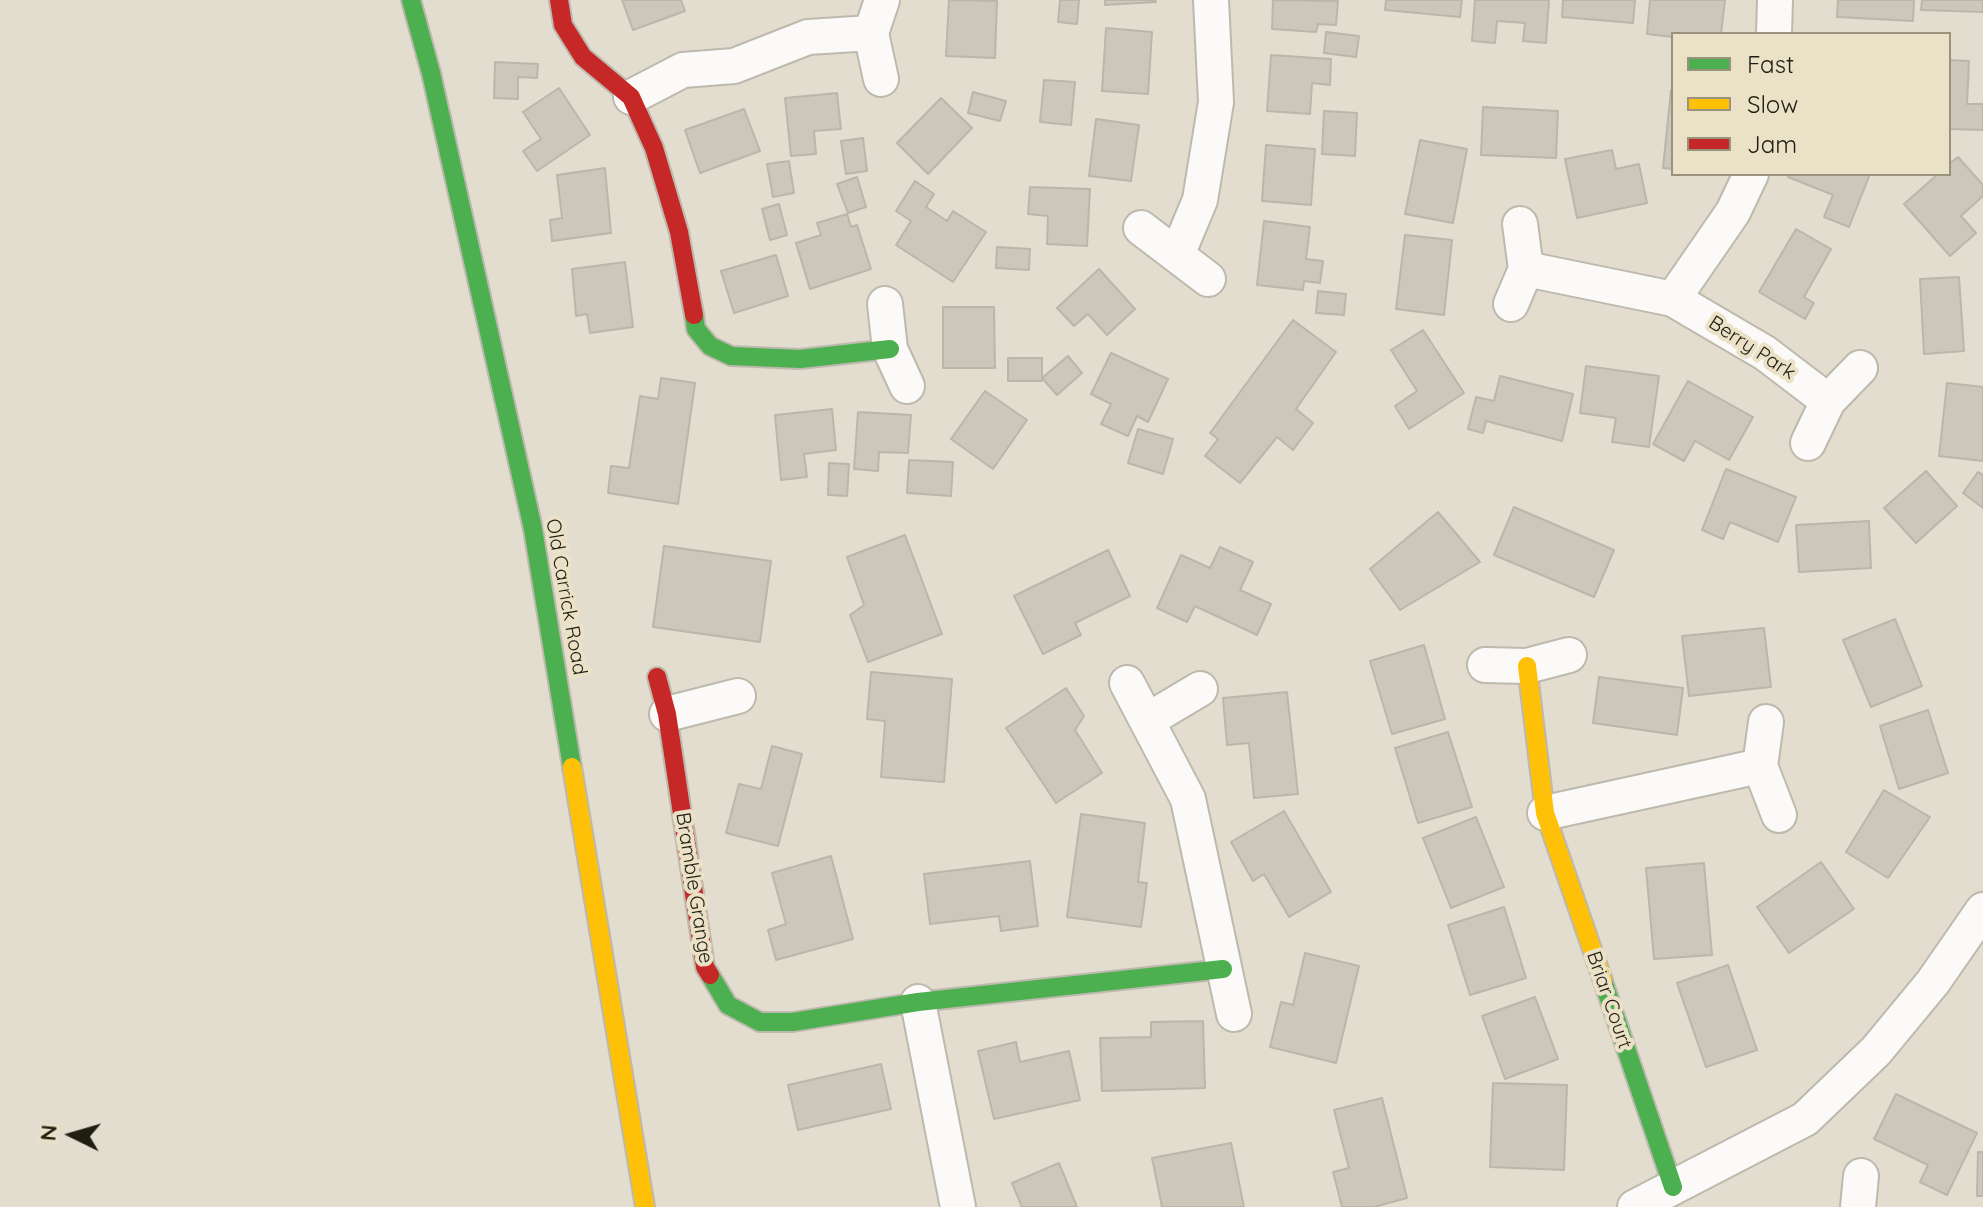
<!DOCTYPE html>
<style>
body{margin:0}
#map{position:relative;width:1983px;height:1207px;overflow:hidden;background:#e2ddce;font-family:Quicksand,sans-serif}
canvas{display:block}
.legend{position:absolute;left:1671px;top:32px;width:280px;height:144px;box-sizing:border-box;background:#eae1c6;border:2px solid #99937e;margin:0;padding:10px 14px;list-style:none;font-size:24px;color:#201d13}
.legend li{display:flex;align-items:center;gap:16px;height:40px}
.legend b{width:40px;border:2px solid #99937e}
.north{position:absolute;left:32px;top:1095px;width:80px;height:80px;-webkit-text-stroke:6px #eae1c6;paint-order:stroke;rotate:275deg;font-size:22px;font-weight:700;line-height:32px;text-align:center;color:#201d13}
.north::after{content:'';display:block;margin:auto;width:28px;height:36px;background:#201d13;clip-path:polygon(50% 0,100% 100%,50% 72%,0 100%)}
</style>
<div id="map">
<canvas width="1983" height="1207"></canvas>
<ul class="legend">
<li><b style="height:10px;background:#4caf50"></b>Fast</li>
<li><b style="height:10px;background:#ffc107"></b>Slow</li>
<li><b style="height:10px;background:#c62828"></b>Jam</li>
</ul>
<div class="north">N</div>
</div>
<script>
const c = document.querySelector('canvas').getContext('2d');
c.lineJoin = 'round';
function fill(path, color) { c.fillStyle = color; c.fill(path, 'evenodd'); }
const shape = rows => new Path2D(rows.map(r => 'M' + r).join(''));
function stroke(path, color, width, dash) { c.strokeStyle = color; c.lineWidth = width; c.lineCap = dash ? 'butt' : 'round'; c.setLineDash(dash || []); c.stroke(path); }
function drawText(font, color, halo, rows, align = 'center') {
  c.font = font + ' Quicksand,sans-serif'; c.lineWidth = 8; c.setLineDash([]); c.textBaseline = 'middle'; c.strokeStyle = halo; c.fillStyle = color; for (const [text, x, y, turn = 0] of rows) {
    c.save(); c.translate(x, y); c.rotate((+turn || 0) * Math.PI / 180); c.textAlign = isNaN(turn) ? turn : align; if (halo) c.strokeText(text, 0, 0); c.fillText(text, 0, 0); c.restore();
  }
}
const building = shape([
 [622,0,681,0,685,11,633,30,622,0],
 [949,0,997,1,995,58,946,56,949,0],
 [1060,0,1079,0,1077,24,1058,22,1060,0],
 [1105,0,1155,0,1156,2,1105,5,1105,0],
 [1273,0,1338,1,1336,25,1318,24,1316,32,1272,29,1273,0],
 [1386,0,1462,0,1460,17,1385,10,1386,0],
 [1475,0,1549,0,1546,43,1523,41,1525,23,1497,21,1495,43,1472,41,1475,0],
 [1563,0,1635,0,1633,23,1562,17,1563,0],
 [1650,0,1725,0,1721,34,1673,34,1673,37,1647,34,1650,0],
 [1838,0,1914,0,1913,21,1837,17,1838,0],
 [1922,0,1983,0,1983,12,1921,10,1922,0],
 [1106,28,1152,32,1148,94,1102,91,1106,28],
 [1326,32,1359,36,1356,57,1324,53,1326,32],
 [1271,55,1331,59,1330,85,1312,83,1310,114,1267,111,1271,55],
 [1949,60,1969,61,1967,104,1983,104,1983,130,1949,129,1949,60],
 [495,62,538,64,537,78,518,77,518,99,494,98,495,62],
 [1044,80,1075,82,1071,125,1040,122,1044,80],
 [559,88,590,135,537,171,523,151,541,139,523,112,559,88],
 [1671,90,1673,90,1673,169,1663,168,1671,90],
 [973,92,1006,101,1000,121,968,113,973,92],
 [837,93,841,129,814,131,816,154,791,156,785,98,837,93],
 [941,98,972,128,928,174,897,143,941,98],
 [1483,107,1558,111,1556,158,1481,155,1483,107],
 [744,109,760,151,700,173,685,130,744,109],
 [1324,111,1357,113,1355,156,1322,154,1324,111],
 [1096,119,1139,125,1131,181,1089,176,1096,119],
 [863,138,867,171,846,174,841,141,863,138],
 [1420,140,1467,149,1453,223,1405,214,1420,140],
 [1266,145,1315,149,1311,205,1262,201,1266,145],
 [1612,150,1616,169,1639,164,1647,203,1577,218,1565,159,1612,150],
 [1958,157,1983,185,1983,196,1961,216,1976,233,1950,256,1904,204,1938,174,1949,174,1949,164,1958,157],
 [789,161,794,193,773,197,767,164,789,161],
 [605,168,611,233,552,241,550,220,562,218,557,175,605,168],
 [1789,174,1870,174,1849,227,1824,217,1833,195,1788,177,1789,174],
 [857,177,866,207,848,213,837,184,857,177],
 [915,181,934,194,926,207,947,221,953,211,986,232,953,282,896,245,911,221,896,211,915,181],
 [1030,187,1090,189,1087,246,1047,244,1048,216,1028,214,1030,187],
 [779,204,787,235,770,240,762,209,779,204],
 [847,214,851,227,857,225,871,269,810,289,796,243,821,235,817,223,847,214],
 [1264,221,1310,227,1306,259,1323,261,1320,283,1304,281,1303,290,1257,285,1264,221],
 [1796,229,1831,249,1804,297,1814,303,1805,319,1759,292,1796,229],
 [1405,235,1452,240,1444,315,1396,309,1405,235],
 [997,247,1030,249,1029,270,996,268,997,247],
 [776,255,788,296,734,313,721,271,776,255],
 [625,262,633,327,590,333,587,314,576,316,572,269,625,262],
 [1099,269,1135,309,1107,335,1088,314,1074,326,1057,308,1099,269],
 [1959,277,1964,351,1924,354,1920,279,1959,277],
 [1318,291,1346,294,1344,315,1316,313,1318,291],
 [943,307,994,307,995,368,943,368,943,307],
 [1293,320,1336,352,1296,409,1313,423,1293,450,1277,437,1240,483,1205,456,1218,439,1210,433,1293,320],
 [1423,330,1464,393,1409,429,1395,406,1417,391,1391,350,1423,330],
 [1111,353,1168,379,1148,422,1137,416,1128,436,1101,424,1111,404,1091,394,1111,353],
 [1068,356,1082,373,1057,395,1042,378,1068,356],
 [1008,358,1042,358,1042,381,1008,381,1008,358],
 [1586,366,1659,376,1649,447,1612,442,1616,418,1580,413,1586,366],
 [1500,376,1573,394,1562,441,1486,421,1483,433,1468,429,1476,397,1494,401,1500,376],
 [661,378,695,383,678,504,608,493,611,466,629,468,640,396,658,399,661,378],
 [1688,381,1753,417,1729,460,1695,441,1684,461,1653,444,1688,381],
 [1947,383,1983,387,1983,461,1939,456,1947,383],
 [985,391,1027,420,993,469,951,439,985,391],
 [832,409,836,450,804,454,807,477,781,480,775,415,832,409],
 [858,412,911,415,908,453,879,452,878,471,854,469,858,412],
 [1138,429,1173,439,1163,474,1128,463,1138,429],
 [909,460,953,462,951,496,907,493,909,460],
 [829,463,849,464,847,496,828,495,829,463],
 [1726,469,1796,497,1778,542,1730,522,1723,539,1702,530,1726,469],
 [1926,471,1957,506,1916,543,1884,508,1926,471],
 [1978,472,1983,475,1983,508,1963,493,1978,472],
 [1514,507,1614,550,1594,597,1494,555,1514,507],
 [1438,512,1480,562,1400,610,1370,569,1438,512],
 [1869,521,1871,568,1799,572,1796,525,1869,521],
 [905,535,942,634,868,662,850,615,864,605,847,557,905,535],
 [664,546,771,561,760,642,653,627,664,546],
 [1220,547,1253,562,1240,590,1271,604,1257,635,1195,606,1187,622,1157,608,1181,555,1210,568,1220,547],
 [1108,550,1130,596,1075,623,1081,635,1043,654,1014,596,1108,550],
 [1895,619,1922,686,1871,707,1843,640,1895,619],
 [1764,628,1771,687,1689,696,1682,636,1764,628],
 [1424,645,1445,719,1392,734,1370,661,1424,645],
 [871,672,952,679,944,782,881,777,885,721,867,719,871,672],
 [1599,677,1683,688,1677,735,1593,723,1599,677],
 [1066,688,1084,716,1075,730,1102,773,1056,803,1006,728,1066,688],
 [1287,692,1298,794,1254,798,1249,743,1227,745,1223,698,1287,692],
 [1928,710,1948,773,1899,789,1880,726,1928,710],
 [1448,732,1472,807,1418,823,1395,748,1448,732],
 [772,746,802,754,778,846,726,833,739,784,761,789,772,746],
 [1884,790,1930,817,1888,878,1846,852,1884,790],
 [1284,811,1331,892,1289,917,1264,874,1253,881,1231,842,1284,811],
 [1081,814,1145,823,1138,882,1147,883,1141,927,1067,917,1081,814],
 [1476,817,1504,887,1451,908,1423,838,1476,817],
 [831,856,853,939,776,960,768,930,786,924,772,873,831,856],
 [1030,861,1038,926,1001,931,999,916,930,924,924,874,1030,861],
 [1821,862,1854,909,1789,953,1757,907,1821,862],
 [1704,863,1712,955,1654,959,1646,868,1704,863],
 [1504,907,1526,978,1470,995,1448,925,1504,907],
 [1305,953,1359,966,1336,1063,1270,1047,1281,1002,1293,1005,1305,953],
 [1728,965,1757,1050,1706,1067,1677,983,1728,965],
 [1535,997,1558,1059,1505,1079,1482,1016,1535,997],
 [1203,1021,1205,1088,1102,1091,1100,1038,1151,1037,1151,1022,1203,1021],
 [1016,1042,1020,1062,1069,1051,1080,1100,994,1119,978,1051,1016,1042],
 [881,1064,891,1109,798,1130,788,1085,881,1064],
 [1493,1083,1567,1085,1564,1170,1490,1167,1493,1083],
 [1896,1094,1977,1133,1947,1195,1920,1182,1928,1165,1874,1139,1896,1094],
 [1382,1098,1407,1198,1374,1207,1342,1207,1333,1172,1349,1168,1334,1110,1382,1098],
 [1231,1143,1244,1207,1162,1207,1152,1158,1231,1143],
 [1978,1152,1983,1152,1983,1196,1977,1196,1978,1152],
 [1059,1163,1077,1207,1022,1207,1012,1183,1059,1163]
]);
fill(building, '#cbc7bb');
stroke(building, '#bab6aa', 2);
const street = shape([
 [1774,34,1775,0],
 [881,79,871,33,882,0],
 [631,97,683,70,734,66,808,37,871,33],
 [1141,228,1208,279],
 [1177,255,1200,200,1216,102,1211,0],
 [1526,269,1673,299,1765,353,1828,401],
 [1673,299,1733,212,1751,174],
 [885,304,890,349,907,386],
 [1511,304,1526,269,1520,224],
 [1808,443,1828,401,1860,368],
 [1485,665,1527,666,1569,655],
 [1127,683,1188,799,1234,1014],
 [667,714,738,696],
 [1148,720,1200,689],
 [1766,722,1760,766,1779,815],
 [1545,813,1760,766],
 [918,1002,958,1207],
 [1635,1207,1805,1119,1876,1051,1933,982,1983,910],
 [1858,1207,1861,1176]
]);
const fast = shape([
 [411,0,431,73,533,529,572,767],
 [694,315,696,329,710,346,731,356,800,359,890,349],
 [710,975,728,1005,760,1022,793,1022,918,1002,1223,969],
 [1603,981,1673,1187]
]);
const slow = shape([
 [1527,666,1545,813,1603,981],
 [572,767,645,1207]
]);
const jam = shape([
 [559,0,563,25,583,57,631,97,654,148,679,232,694,315],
 [657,677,667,714,705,967,710,975]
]);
stroke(street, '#bdb9ad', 38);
stroke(fast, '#bdb9ad', 22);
stroke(slow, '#bdb9ad', 22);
stroke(jam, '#bdb9ad', 22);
stroke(street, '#fbfaf8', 34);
stroke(fast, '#4caf50', 18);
stroke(slow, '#ffc107', 18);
stroke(jam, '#c62828', 18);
drawText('20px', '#201d13', '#eae1c6', [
 ["Berry Park",1752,348,33],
 ["Old Carrick Road",566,597,80],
 ["Bramble Grange",694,888,81],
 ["Briar Court",1609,1000,71]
]);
</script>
